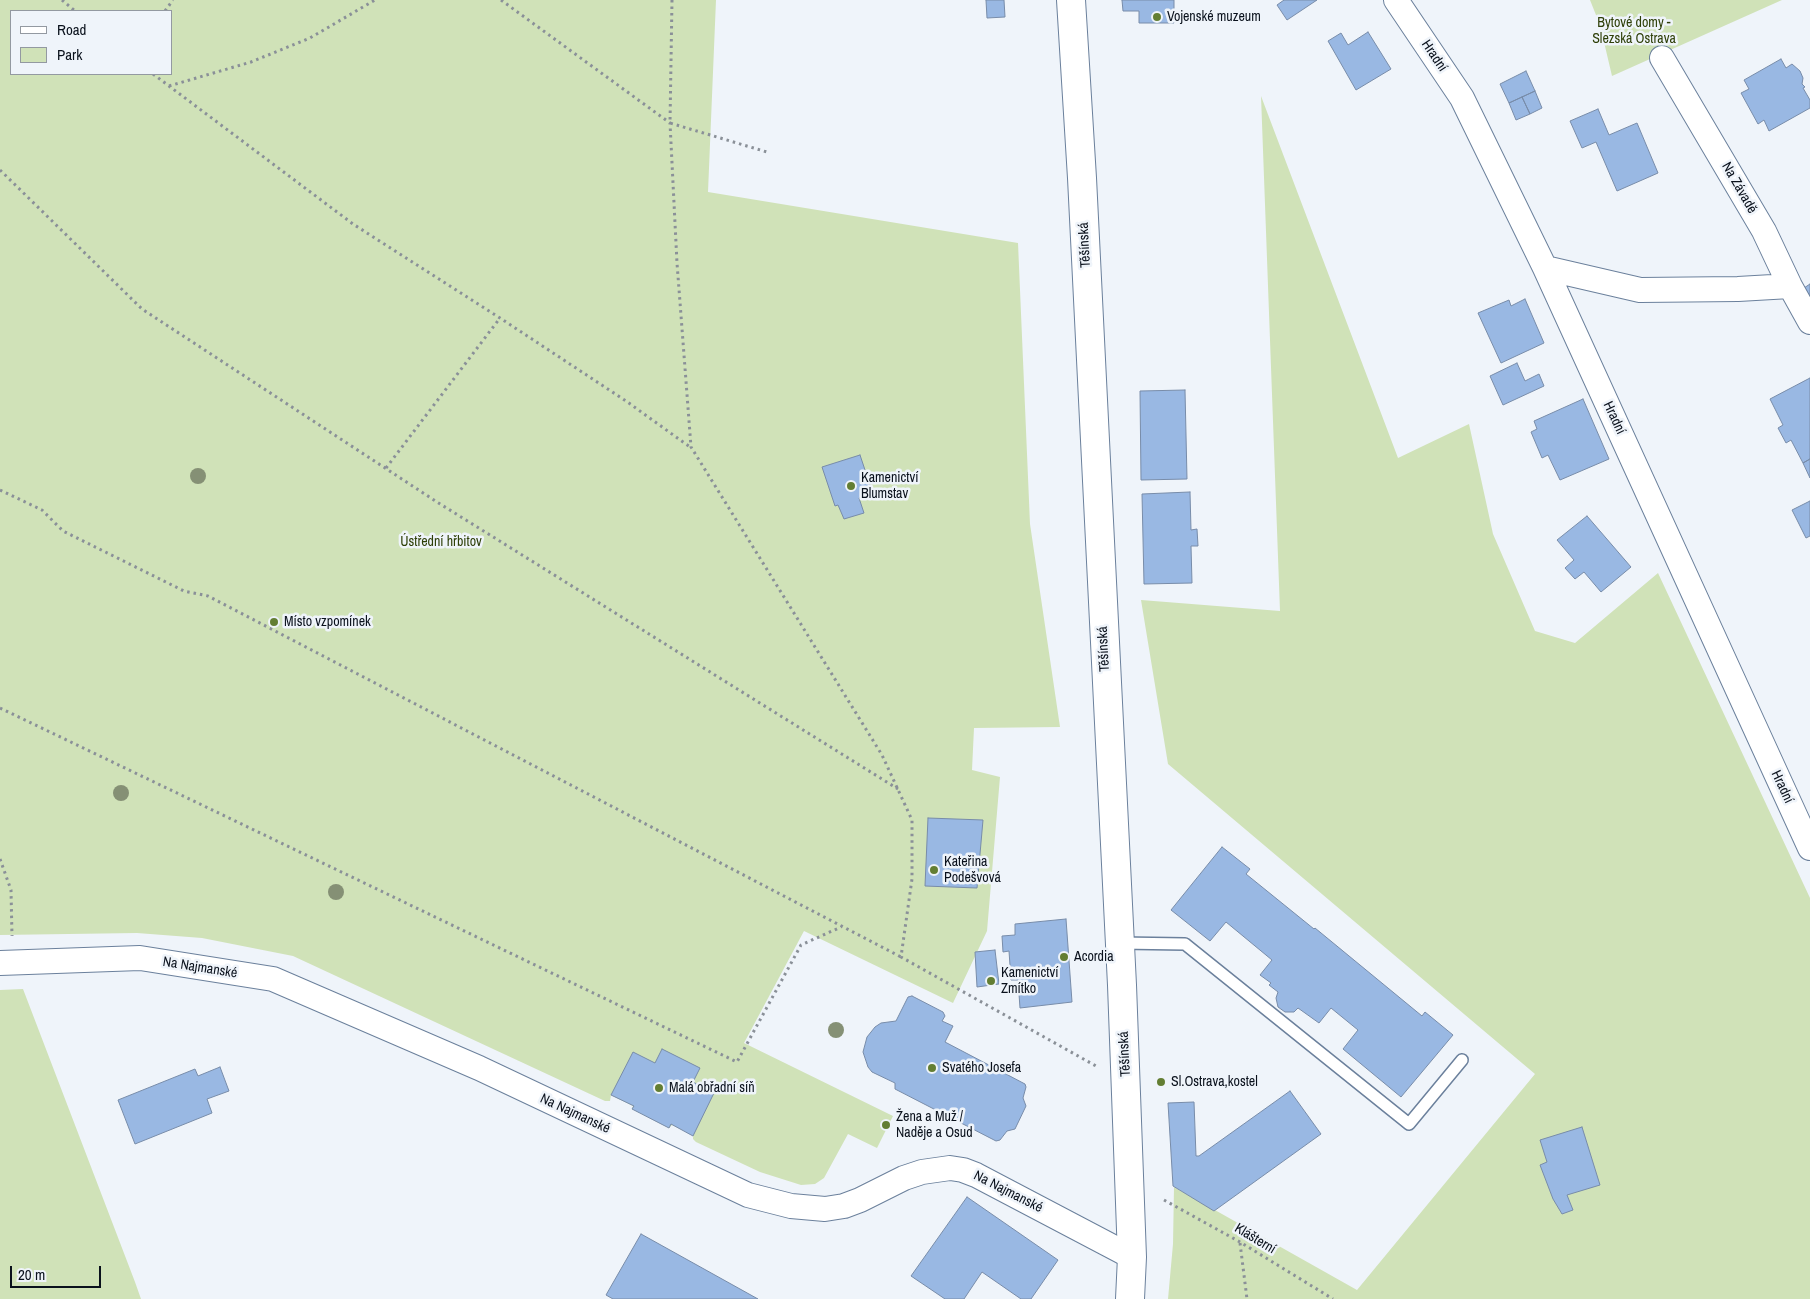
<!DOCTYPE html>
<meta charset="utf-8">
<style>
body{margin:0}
#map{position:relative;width:1810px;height:1299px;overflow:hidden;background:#eff4fa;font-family:"Archivo Narrow",sans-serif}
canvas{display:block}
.legend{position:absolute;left:10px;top:10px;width:162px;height:65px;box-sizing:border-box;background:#eff4fa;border:1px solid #9399a1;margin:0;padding:6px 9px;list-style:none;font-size:15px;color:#0a111c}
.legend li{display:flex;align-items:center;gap:10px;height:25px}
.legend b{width:25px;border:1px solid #9399a1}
.scale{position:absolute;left:10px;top:1266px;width:91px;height:22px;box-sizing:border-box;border:2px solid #0a111c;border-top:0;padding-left:6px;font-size:15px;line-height:18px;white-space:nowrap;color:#0a111c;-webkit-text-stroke:4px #eff4fa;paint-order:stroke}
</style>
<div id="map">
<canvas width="1810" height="1299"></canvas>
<ul class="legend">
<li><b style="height:6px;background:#fff"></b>Road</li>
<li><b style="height:14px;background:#d0e2b8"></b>Park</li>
</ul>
<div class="scale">20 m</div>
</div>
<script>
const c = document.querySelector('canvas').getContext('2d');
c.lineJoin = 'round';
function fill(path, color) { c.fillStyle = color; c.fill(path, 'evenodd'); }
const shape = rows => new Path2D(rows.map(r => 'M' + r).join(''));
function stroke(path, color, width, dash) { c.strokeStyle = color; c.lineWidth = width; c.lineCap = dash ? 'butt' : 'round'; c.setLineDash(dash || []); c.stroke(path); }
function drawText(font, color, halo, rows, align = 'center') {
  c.font = font + ' "Archivo Narrow",sans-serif'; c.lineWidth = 5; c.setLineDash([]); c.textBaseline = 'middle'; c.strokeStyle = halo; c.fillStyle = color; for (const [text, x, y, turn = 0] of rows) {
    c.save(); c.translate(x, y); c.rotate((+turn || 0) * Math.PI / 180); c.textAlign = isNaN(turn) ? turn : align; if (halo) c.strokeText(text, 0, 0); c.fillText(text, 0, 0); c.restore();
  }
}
fill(shape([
 [0,0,716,0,708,192,1018,243,1030,524,1060,727,974,728,972,770,1000,777,987,931,953,1003,804,931,744,1043,893,1116,877,1148,848,1134,824,1178,815,1184,801,1185,760,1172,696,1142,693,1139,693,1135,672,1125,669,1128,632,1109,633,1106,611,1095,610,1101,605,1101,293,956,202,938,137,933,0,935],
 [11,11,171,11,171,74,11,74],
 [1590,0,1782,0,1612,76,1600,25],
 [1261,96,1398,458,1469,424,1493,534,1535,631,1575,643,1658,573,1810,898,1810,1299,1168,1299,1173,1244,1174,1187,1357,1290,1535,1074,1168,764,1141,600,1280,611],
 [23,989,135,1282,141,1299,0,1299,0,990]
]), '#d0e2b8');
const building = shape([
 [986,0,1004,0,1005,17,987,18,986,0],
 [1122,0,1174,0,1174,23,1139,23,1139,11,1123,11,1122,0],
 [1284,0,1317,0,1287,20,1277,5,1284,0],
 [1368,32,1391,69,1356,90,1328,41,1341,33,1348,45,1368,32],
 [1781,59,1786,68,1792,64,1800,71,1803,78,1802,84,1805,87,1803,88,1810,100,1810,108,1769,131,1764,120,1758,124,1741,93,1749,89,1744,80,1781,59],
 [1526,71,1535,91,1509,103,1500,84,1526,71],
 [1535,91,1542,108,1530,114,1522,97,1535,91],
 [1522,97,1530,114,1516,120,1509,103,1522,97],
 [1598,109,1609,135,1637,123,1658,173,1617,191,1596,142,1582,148,1570,121,1598,109],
 [1810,284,1810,298,1804,288,1810,284],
 [1525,299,1544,343,1501,363,1478,313,1509,300,1511,306,1525,299],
 [1517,363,1525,381,1539,374,1544,386,1503,405,1490,376,1517,363],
 [1810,378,1810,459,1803,463,1791,440,1786,443,1778,428,1783,425,1770,399,1810,378],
 [1185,390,1187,479,1141,480,1140,391,1185,390],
 [1583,399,1609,459,1560,480,1548,455,1542,458,1531,432,1537,429,1534,421,1583,399],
 [860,455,873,494,859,498,864,513,844,519,838,505,835,506,822,467,860,455],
 [1810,459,1810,478,1803,463,1810,459],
 [1190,492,1191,530,1197,529,1198,546,1191,546,1192,583,1144,584,1142,494,1190,492],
 [1810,501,1810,536,1806,538,1792,510,1810,501],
 [1587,516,1631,567,1601,592,1584,572,1575,579,1565,568,1574,560,1557,540,1587,516],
 [928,818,983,820,977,888,925,886,928,818],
 [1222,847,1250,869,1246,874,1314,929,1315,928,1422,1016,1425,1012,1453,1035,1401,1097,1343,1049,1358,1030,1331,1008,1319,1023,1298,1008,1294,1012,1285,1012,1278,1007,1276,998,1278,992,1269,985,1271,983,1260,975,1272,960,1226,922,1210,941,1171,910,1222,847],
 [1066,919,1072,1002,1020,1008,1018,980,1011,980,1009,951,1003,952,1002,936,1015,935,1015,924,1066,919],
 [995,950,999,984,977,987,975,952,995,950],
 [912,996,943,1012,945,1016,942,1021,953,1026,945,1042,1025,1084,1026,1087,1023,1098,1026,1106,1015,1129,1007,1131,1000,1140,996,1141,895,1089,895,1083,872,1072,868,1067,863,1052,867,1037,875,1027,881,1023,896,1021,908,997,912,996],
 [662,1049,700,1068,693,1082,714,1093,693,1136,671,1124,669,1128,632,1109,634,1106,611,1095,633,1052,655,1063,662,1049],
 [220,1067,229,1091,207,1099,212,1113,135,1144,118,1100,195,1069,198,1076,220,1067],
 [1290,1091,1321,1134,1214,1211,1173,1186,1168,1103,1194,1102,1196,1156,1199,1156,1290,1091],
 [1582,1127,1600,1185,1567,1195,1573,1210,1562,1214,1553,1199,1540,1165,1547,1162,1540,1140,1582,1127],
 [967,1197,1058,1260,1031,1299,1021,1299,982,1272,964,1299,945,1299,911,1276,967,1197],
 [641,1234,758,1299,613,1299,606,1295,641,1234]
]);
fill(building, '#99b8e3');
stroke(building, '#788ca9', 1);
const service = shape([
 [1120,943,1185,944,1409,1124,1462,1060]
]);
const minor = shape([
 [1396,0,1462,98,1545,268,1810,848],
 [1662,58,1764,231,1790,286,1810,322],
 [1545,268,1640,290,1738,289,1790,286],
 [0,963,140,958,273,979,479,1068,748,1195,791,1206,825,1209,844,1206,860,1200,904,1178,922,1172,950,1168,963,1170,976,1175,1132,1257]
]);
const secondary = shape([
 [1071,0,1082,178,1122,985,1132,1257,1130,1299]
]);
stroke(service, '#6b809c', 14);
stroke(minor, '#6b809c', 26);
stroke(secondary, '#6b809c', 30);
stroke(shape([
 [62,0,75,11],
 [501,0,670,123,677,263,691,447,882,755,912,820,912,879,901,957,1096,1066],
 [672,0,670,123,767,152],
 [165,11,173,0],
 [153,74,353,224,500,318,626,401,690,447],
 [169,86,251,62,310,38,375,0],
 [0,170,142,309,437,502,898,789],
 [386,468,500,318],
 [0,490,42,510,63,531,184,591,208,596,901,957],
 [0,708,737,1062,801,945,841,927],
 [0,859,11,890,12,936],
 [1164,1200,1240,1242,1333,1299],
 [1240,1243,1247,1299]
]), '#8a9098', 3, [2.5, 4]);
stroke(service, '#fff', 11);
stroke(minor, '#fff', 24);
stroke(secondary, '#fff', 28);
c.fillStyle = '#859075';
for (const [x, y] of [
 [198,476],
 [121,793],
 [336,892],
 [836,1030]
]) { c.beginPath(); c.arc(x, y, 8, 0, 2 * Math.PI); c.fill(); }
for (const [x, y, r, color] of [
 [1157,17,5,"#637e33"],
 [851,486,5,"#637e33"],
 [274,622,5,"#637e33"],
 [934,870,5,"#637e33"],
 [1064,957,5,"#637e33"],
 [991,981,5,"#637e33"],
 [932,1068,5,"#637e33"],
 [1161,1082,5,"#637e33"],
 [659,1088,5,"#637e33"],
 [886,1125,5,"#637e33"]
]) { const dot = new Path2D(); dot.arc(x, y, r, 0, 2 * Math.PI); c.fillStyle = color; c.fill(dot); stroke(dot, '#eff4fa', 2); }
drawText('14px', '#0a111c', '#eff4fa', [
 ["Vojenské muzeum",1167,17],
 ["Kamenictví",861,478],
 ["Blumstav",861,494],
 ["Místo vzpomínek",284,622],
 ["Kateřina",944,862],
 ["Podešvová",944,878],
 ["Acordia",1074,957],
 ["Kamenictví",1001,973],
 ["Zmítko",1001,989],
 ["Svatého Josefa",942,1068],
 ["Sl.Ostrava,kostel",1171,1082],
 ["Malá obřadní síň",669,1088],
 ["Žena a Muž /",896,1117],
 ["Naděje a Osud",896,1133]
], 'left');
drawText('14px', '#2e3f08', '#eff4fa', [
 ["Bytové domy -",1634,23],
 ["Slezská Ostrava",1634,39],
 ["Ústřední hřbitov",441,542]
]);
drawText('14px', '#0a111c', '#eff4fa', [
 ["Hradní",1434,56,56],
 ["Na Závadě",1739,188,60],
 ["Těšínská",1085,245,-93],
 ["Hradní",1614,418,65],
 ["Těšínská",1104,649,-93],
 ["Hradní",1782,787,65],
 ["Na Najmanské",200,968,9],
 ["Těšínská",1125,1054,-93],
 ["Na Najmanské",575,1114,25],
 ["Na Najmanské",1008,1192,27],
 ["Klášterní",1255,1239,31]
]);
</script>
